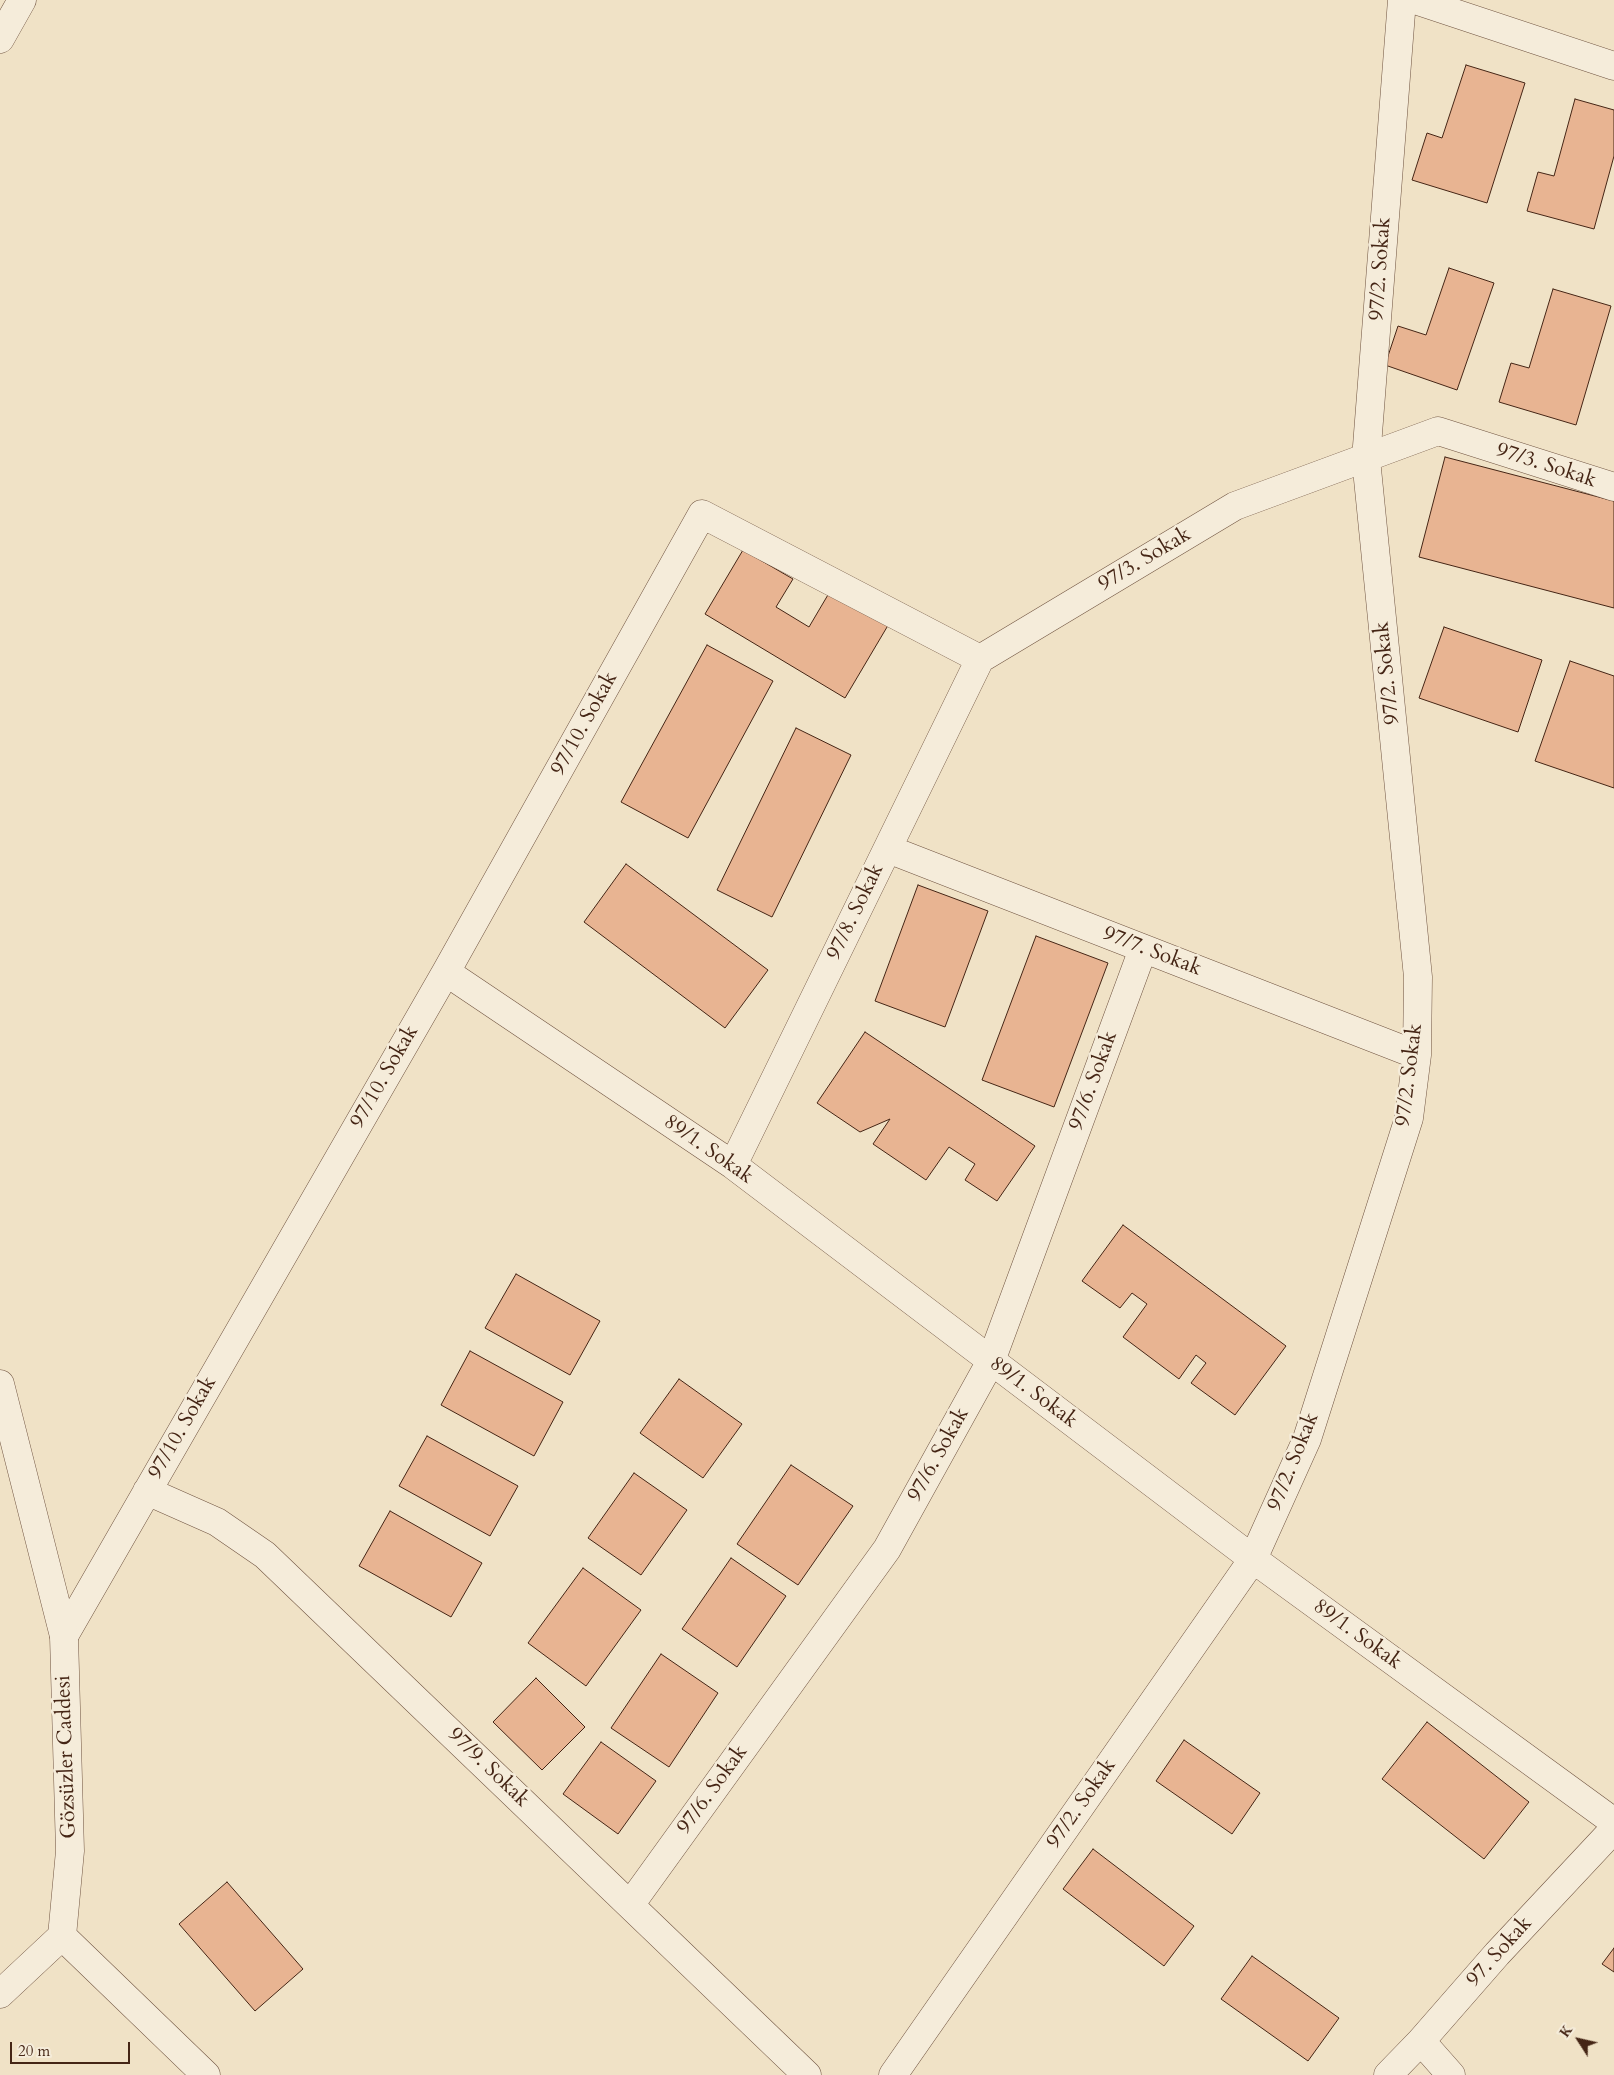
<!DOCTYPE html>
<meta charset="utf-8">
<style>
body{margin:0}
#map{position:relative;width:1614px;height:2075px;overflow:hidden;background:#f0e2c6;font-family:Cardo,serif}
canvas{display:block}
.north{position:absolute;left:1554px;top:2015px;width:50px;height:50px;-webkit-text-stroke:4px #f5ecda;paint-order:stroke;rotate:305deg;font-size:14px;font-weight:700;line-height:20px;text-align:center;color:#452515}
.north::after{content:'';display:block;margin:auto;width:18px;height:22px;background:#452515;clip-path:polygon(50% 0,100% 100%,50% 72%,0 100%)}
.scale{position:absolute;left:10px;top:2042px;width:120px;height:22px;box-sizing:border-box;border:2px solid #452515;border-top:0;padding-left:6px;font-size:15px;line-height:18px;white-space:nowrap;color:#452515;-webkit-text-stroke:4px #f5ecda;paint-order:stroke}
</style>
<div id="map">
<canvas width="1614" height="2075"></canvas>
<div class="north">K</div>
<div class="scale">20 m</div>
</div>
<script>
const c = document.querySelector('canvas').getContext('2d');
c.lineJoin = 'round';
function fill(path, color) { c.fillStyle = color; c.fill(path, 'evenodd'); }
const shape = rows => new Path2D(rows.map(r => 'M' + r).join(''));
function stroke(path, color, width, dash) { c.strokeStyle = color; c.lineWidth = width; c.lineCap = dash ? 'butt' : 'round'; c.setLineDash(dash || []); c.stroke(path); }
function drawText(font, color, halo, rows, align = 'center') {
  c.font = font + ' Cardo,serif'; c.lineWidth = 5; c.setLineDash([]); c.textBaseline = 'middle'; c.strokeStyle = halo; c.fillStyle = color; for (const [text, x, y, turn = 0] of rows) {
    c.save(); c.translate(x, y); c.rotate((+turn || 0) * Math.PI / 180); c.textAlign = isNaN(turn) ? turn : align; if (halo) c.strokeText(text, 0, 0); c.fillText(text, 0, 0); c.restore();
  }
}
const building = shape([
 [1466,65,1525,83,1487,203,1412,180,1427,133,1442,138,1466,65],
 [1575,99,1614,110,1614,156,1594,229,1527,211,1538,172,1554,176,1575,99],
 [1449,268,1494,283,1457,390,1385,365,1398,326,1426,335,1449,268],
 [1553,289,1611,306,1576,425,1499,402,1511,363,1529,368,1553,289],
 [1445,457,1614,501,1614,608,1419,557,1445,457],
 [743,550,793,579,776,607,809,627,832,588,890,622,845,698,705,614,743,550],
 [1444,627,1542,660,1518,732,1419,698,1444,627],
 [707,645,773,681,688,838,621,802,707,645],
 [1570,661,1614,676,1614,788,1535,761,1570,661],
 [796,728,851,755,772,917,717,890,796,728],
 [626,864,768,970,725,1028,584,922,626,864],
 [918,885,988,911,945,1027,875,1001,918,885],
 [1036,936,1108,963,1054,1107,982,1080,1036,936],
 [865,1032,1035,1146,997,1201,965,1180,975,1164,949,1147,926,1180,873,1144,890,1119,860,1132,817,1103,865,1032],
 [1123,1225,1286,1346,1235,1415,1191,1383,1206,1363,1196,1355,1179,1379,1123,1337,1147,1304,1132,1293,1120,1308,1082,1281,1123,1225],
 [516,1274,600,1321,570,1375,485,1328,516,1274],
 [470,1351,563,1402,534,1456,441,1405,470,1351],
 [679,1379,742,1424,703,1478,640,1433,679,1379],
 [427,1436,518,1486,490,1536,399,1486,427,1436],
 [791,1465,853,1506,798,1585,737,1544,791,1465],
 [634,1473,687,1510,641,1575,588,1538,634,1473],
 [390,1511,482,1563,451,1617,359,1566,390,1511],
 [731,1558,786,1596,737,1667,682,1629,731,1558],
 [583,1568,641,1610,586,1686,528,1643,583,1568],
 [661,1654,718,1693,669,1767,611,1728,661,1654],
 [536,1678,585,1727,542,1770,493,1722,536,1678],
 [1427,1722,1529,1802,1484,1859,1382,1779,1427,1722],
 [1184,1740,1260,1793,1232,1834,1156,1781,1184,1740],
 [601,1742,656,1781,618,1834,563,1794,601,1742],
 [1093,1849,1194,1926,1164,1966,1063,1889,1093,1849],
 [227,1882,303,1969,255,2011,179,1924,227,1882],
 [1614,1948,1614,1972,1602,1964,1614,1948],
 [1252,1956,1339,2018,1308,2061,1221,1999,1252,1956]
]);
fill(building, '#e8b492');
stroke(building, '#452515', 1);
const minor = shape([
 [1415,0,1614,66],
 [888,849,1417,1055],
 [446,972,733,1165,1253,1559,1614,1822],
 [733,1165,980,659],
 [147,1491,217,1522,265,1555,807,2075],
 [64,1636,446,972,702,514,980,659,1235,506,1438,431,1614,487],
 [630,1905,887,1549,991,1361,1143,949],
 [1421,2041,1451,2075],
 [893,2075,1253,1559,1307,1439,1409,1118,1417,1055,1418,977,1366,459,1402,0],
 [1388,2075,1421,2041,1497,1954,1614,1829]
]);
const tertiary = shape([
 [0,39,22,0],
 [0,1384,64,1636,70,1851,62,1936],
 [62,1936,206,2075],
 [0,1994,62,1936]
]);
stroke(minor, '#705441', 29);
stroke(tertiary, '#705441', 29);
stroke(minor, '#f5ecda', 28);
stroke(tertiary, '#f5ecda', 28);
drawText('21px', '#452515', '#f5ecda', [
 ["97/2. Sokak",1381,269,-86],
 ["97/3. Sokak",1546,466,18],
 ["97/3. Sokak",1145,560,-31],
 ["97/2. Sokak",1388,673,-96],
 ["97/10. Sokak",585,724,-61],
 ["97/8. Sokak",856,912,-64],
 ["97/7. Sokak",1152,952,21],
 ["97/2. Sokak",1410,1075,-83],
 ["97/10. Sokak",385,1077,-60],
 ["97/6. Sokak",1094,1081,-70],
 ["89/1. Sokak",708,1150,35],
 ["89/1. Sokak",1033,1393,37],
 ["97/10. Sokak",183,1428,-60],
 ["97/6. Sokak",939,1455,-61],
 ["97/2. Sokak",1294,1462,-68],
 ["89/1. Sokak",1357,1635,36],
 ["Gözsüzler Caddesi",67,1757,-92],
 ["97/9. Sokak",488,1768,44],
 ["97/6. Sokak",713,1790,-54],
 ["97/2. Sokak",1082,1804,-55],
 ["97. Sokak",1500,1952,-48]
]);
</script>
